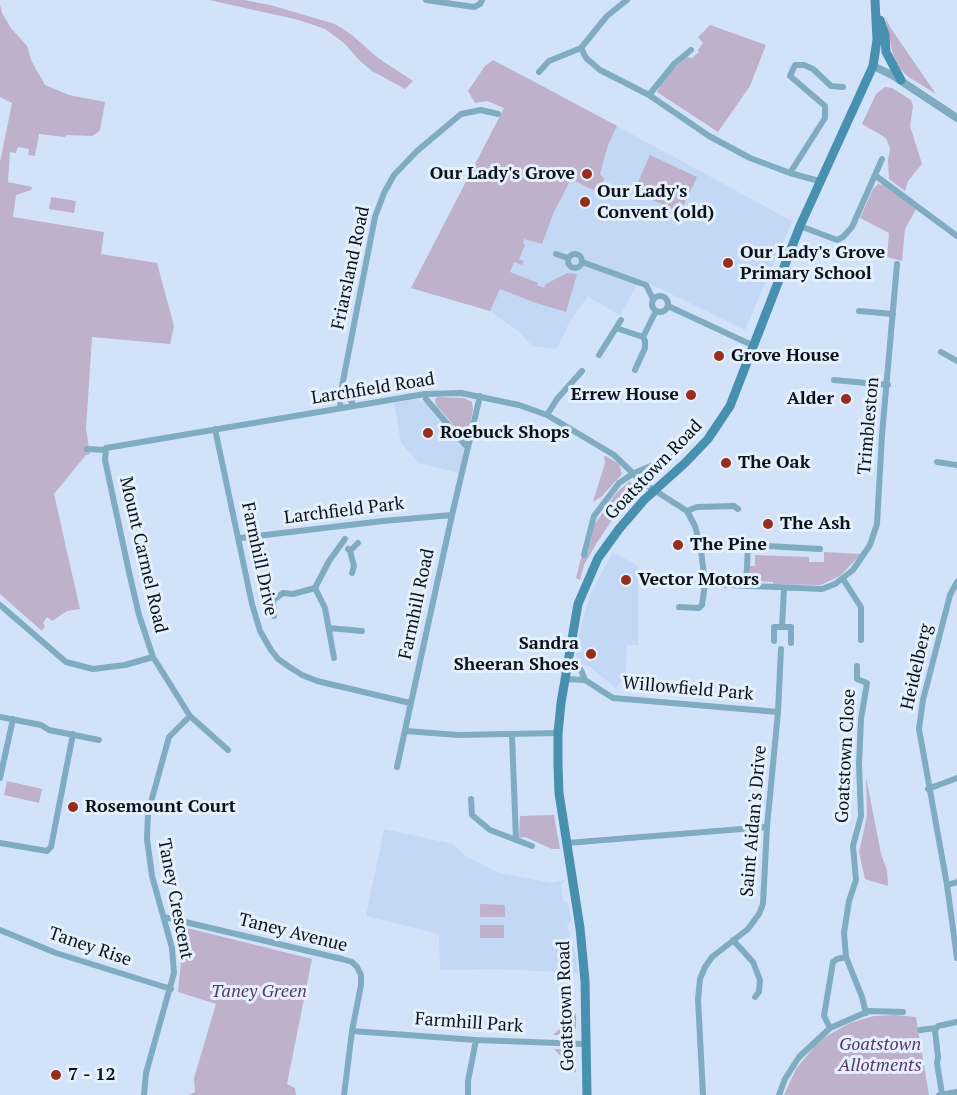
<!DOCTYPE html>
<style>
body{margin:0}
canvas{display:block;background:#d2e3f9}
</style>
<canvas width="957" height="1095"></canvas>
<script>
const c = document.querySelector('canvas').getContext('2d');
c.lineJoin = 'round';
function fill(path, color) { c.fillStyle = color; c.fill(path, 'evenodd'); }
const shape = rows => new Path2D(rows.map(r => 'M' + r).join(''));
function stroke(path, color, width, dash) { c.strokeStyle = color; c.lineWidth = width; c.lineCap = dash ? 'butt' : 'round'; c.setLineDash(dash || []); c.stroke(path); }
function drawText(font, color, halo, rows, align = 'center') {
  c.font = font + ' "PT Serif",serif'; c.lineWidth = 6; c.setLineDash([]); c.textBaseline = 'middle'; c.strokeStyle = halo; c.fillStyle = color; for (const [text, x, y, turn = 0] of rows) {
    c.save(); c.translate(x, y); c.rotate((+turn || 0) * Math.PI / 180); c.textAlign = isNaN(turn) ? turn : align; if (halo) c.strokeText(text, 0, 0); c.fillText(text, 0, 0); c.restore();
  }
}
fill(shape([
 [523,75,792,221,745,330,640,279,620,316,588,296,570,321,557,349,532,346,518,331,490,311,411,288],
 [417,399,427,404,464,447,464,451,459,473,419,463,401,443,394,403],
 [613,552,638,566,638,645,627,645,626,674,616,688,590,667,576,661,576,654,581,625,591,593],
 [384,829,453,844,464,855,499,873,552,883,566,880,561,884,563,901,568,903,571,921,567,925,576,956,578,973,496,969,440,970,439,934,366,916]
]), '#c3d8f4');
fill(shape([
 [209,0,244,0,270,5,335,24,352,35,378,58,413,81,405,89,372,71,360,61,344,43,325,29,299,20],
 [0,5,2,13,11,28,27,46,32,62,45,85,69,95,105,102,100,130,97,133,92,136,66,135,65,137,39,134,35,156,28,155,29,149,18,147,16,153,10,152,8,182,32,187,31,190,16,195,13,217,104,232,101,254,157,263,174,326,170,344,92,337,86,429,90,454,86,455,54,494,80,609,67,611,52,621,47,617,43,623,45,626,42,631,0,594,0,162,12,103,0,97],
 [885,17,890,27,936,94,907,76,899,67,893,55],
 [710,25,766,45,750,86,718,132,657,92,663,79,678,65,687,57,692,58,699,52,698,50,703,43,698,37],
 [493,60,617,126,608,145,600,174,604,179,599,193,571,179,553,214,542,244,524,239,523,243,525,245,519,259,524,261,522,265,514,262,510,272,538,283,537,285,544,288,546,284,567,273,577,274,566,312,536,303,500,289,490,311,411,288,504,108,487,101,475,103,468,91,485,66],
 [885,87,892,88,911,100,913,106,910,126,922,164,908,181,905,191,889,179,888,160,890,149,886,138,862,124,876,94],
 [650,155,697,177,680,213,634,191],
 [878,184,883,185,916,209,905,229,902,261,887,257,889,233,860,218,873,189],
 [51,197,76,201,74,213,49,209],
 [438,397,464,398,472,402,473,409,468,434,465,436,462,435,436,405,435,399],
 [604,456,606,456,619,464,622,474,602,496,593,502,605,463],
 [630,481,637,490,616,514,596,544,584,565,580,580,576,578,581,558,588,553,595,524,616,493],
 [824,552,861,554,840,576,821,585,773,584,773,582,756,581,756,584,750,581,750,566,755,566,755,555,809,557,809,562,824,562],
 [866,777,881,854,887,870,888,886,865,879,859,852,867,816],
 [7,781,42,789,39,803,4,795],
 [554,815,560,849,552,849,525,837,519,838,520,816],
 [480,904,505,905,505,917,480,917],
 [480,925,504,925,504,938,480,938],
 [183,927,312,959,287,1084,295,1088,296,1095,188,1095,195,1092,194,1078,216,1004,178,992,181,960,176,934],
 [576,1013,576,1028,573,1035,553,1035],
 [894,1015,916,1017,929,1095,784,1095,796,1069,814,1047,825,1037,850,1023,874,1016],
 [554,1049,570,1050,575,1054,576,1073]
]), '#bfb0cc');
stroke(shape([
 [426,0,474,7,480,4,482,0],
 [581,48,586,58,600,70,649,95,709,136,750,158,790,173,819,181],
 [539,72,549,61,581,48,607,16,627,0],
 [649,95,674,64,691,50],
 [790,173,825,118,825,106,790,76,795,65,804,65,813,69,831,86,843,87],
 [876,176,957,236],
 [800,226,837,240,843,237,852,227,882,159],
 '568 261a7 7 0 1 1 14 0a7 7 0 1 1-14 0Z',
 [556,254,568,258],
 [582,262,646,285,653,299],
 '652 304a8 8 0 1 1 16 0a8 8 0 1 1-16 0Z',
 [668,306,754,346],
 [859,311,893,314],
 [616,328,621,320],
 [941,352,957,361],
 [599,355,616,328,643,337],
 [635,370,645,348,645,341,643,337,656,311],
 [834,380,888,385],
 [341,391,352,402,352,406],
 [425,394,426,399,468,448],
 [340,408,341,391,375,217,384,193,394,175,417,151,461,114,481,110,498,114],
 [547,415,557,399,582,371],
 [215,429,252,604,260,631,271,650,278,659,288,666,302,675,317,681,410,703],
 [87,449,105,450],
 [937,462,957,465],
 [687,511,697,507,734,506,738,509],
 [240,538,383,521,452,515],
 [348,549,350,551,358,543],
 [350,551,354,566,352,573],
 [584,555,594,516,619,483,634,473,673,457],
 [843,579,861,607,861,640],
 [957,582,950,595,923,700,919,729,947,885,957,958],
 [705,584,822,589,835,584,853,570,870,545,877,524,882,435,897,264],
 [746,586,748,547,750,545,820,549],
 [0,605,66,662,93,669,125,665,153,657],
 [274,616,273,600,283,593,293,594,315,588],
 [782,627,784,589],
 [329,628,362,631],
 [774,641,774,627,791,627,791,643],
 [334,658,325,608,315,588,329,561,345,539],
 [857,666,857,679,867,683,861,719,859,764,861,816,853,846,856,880,849,901,844,933,846,957,862,997,866,1013],
 [566,667,581,670,585,680],
 [564,679,585,680,613,698,778,712],
 [0,717,41,725,49,730,99,740],
 [406,731,458,735,558,733],
 [512,735,516,840],
 [228,750,190,716,153,657,139,615,129,572,105,460,106,448,425,394,461,393,519,405,547,415,614,455,643,483,687,511,695,526,701,550,705,584,702,605,699,608,679,607],
 [397,767,452,515,480,396],
 [0,778,13,719],
 [928,789,957,778],
 [471,799,472,815,490,830,532,846],
 [0,843,47,851,51,847,73,734],
 [567,843,767,827],
 [947,885,957,882],
 [164,917,342,959,352,962,357,967,361,975,361,985,352,1031,344,1095],
 [0,930,56,953,171,989],
 [733,940,753,962,760,980,759,992,755,997],
 [830,1028,824,1016,833,962,837,959,846,957],
 [920,1030,936,1028],
 [352,1031,476,1040,585,1044],
 [942,1094,937,1063,938,1057,935,1030,938,1026,957,1022],
 [144,1095,146,1073,174,973,172,948,152,876,147,839,148,813,169,737,190,716],
 [468,1095,468,1081,476,1040],
 [703,1095,698,999,700,979,705,967,712,957,748,929,759,914,763,904,767,827,778,712,781,649],
 [779,1095,785,1079,799,1057,830,1028,869,1011,903,1012],
 [939,1095,957,1092]
]), '#7facc0', 6);
stroke(shape([
 [873,66,892,75,957,118]
]), '#7facc0', 8);
stroke(shape([
 [880,20,885,35,886,52,901,80],
 [587,1095,585,981,580,928,559,793,558,765,558,733,561,703,578,604,598,558,619,529,644,500,685,463,708,439,730,406,800,226,873,66,877,40,875,0]
]), '#4890af', 9);
for (const [x, y, r, color] of [
 [587,174,6,"#972d1c"],
 [585,202,6,"#972d1c"],
 [728,263,6,"#972d1c"],
 [719,356,6,"#972d1c"],
 [691,395,6,"#972d1c"],
 [846,399,6,"#972d1c"],
 [428,433,6,"#972d1c"],
 [726,463,6,"#972d1c"],
 [768,524,6,"#972d1c"],
 [678,545,6,"#972d1c"],
 [626,580,6,"#972d1c"],
 [591,654,6,"#972d1c"],
 [73,807,6,"#972d1c"],
 [56,1075,6,"#972d1c"]
]) { const dot = new Path2D(); dot.arc(x, y, r, 0, 2 * Math.PI); c.fillStyle = color; c.fill(dot); stroke(dot, '#e5f0fd', 2); }
drawText('bold 18px', '#0c1219', '#e5f0fd', [
 ["Our Lady's Grove",575,174,"right"],
 ["Our Lady's",597,192],
 ["Convent (old)",597,213],
 ["Our Lady's Grove",740,253],
 ["Primary School",740,274],
 ["Grove House",731,356],
 ["Errew House",679,395,"right"],
 ["Alder",834,399,"right"],
 ["Roebuck Shops",440,433],
 ["The Oak",738,463],
 ["The Ash",780,524],
 ["The Pine",690,545],
 ["Vector Motors",638,580],
 ["Sandra",579,644,"right"],
 ["Sheeran Shoes",579,665,"right"],
 ["Rosemount Court",85,807],
 ["7 - 12",68,1075]
], 'left');
drawText('18px', '#0c1219', '#e5f0fd', [
 ["Friarsland Road",351,268,-78],
 ["Larchfield Road",373,389,-9],
 ["Trimbleston",869,426,-85],
 ["Goatstown Road",654,470,-46],
 ["Larchfield Park",344,511,-7],
 ["Mount Carmel Road",143,555,77],
 ["Farmhill Drive",259,559,78],
 ["Farmhill Road",417,604,-78],
 ["Heidelberg",917,667,-77],
 ["Willowfield Park",688,689,5],
 ["Goatstown Close",846,756,-87],
 ["Saint Aidan's Drive",754,821,-85],
 ["Taney Crescent",175,899,79],
 ["Taney Avenue",293,933,14],
 ["Taney Rise",90,947,19],
 ["Goatstown Road",566,1006,-92],
 ["Farmhill Park",469,1023,4]
]);
drawText('italic 18px', '#593970', '#e5f0fd', [
 ["Taney Green",259,992],
 ["Goatstown",880,1045],
 ["Allotments",880,1066]
]);
</script>
